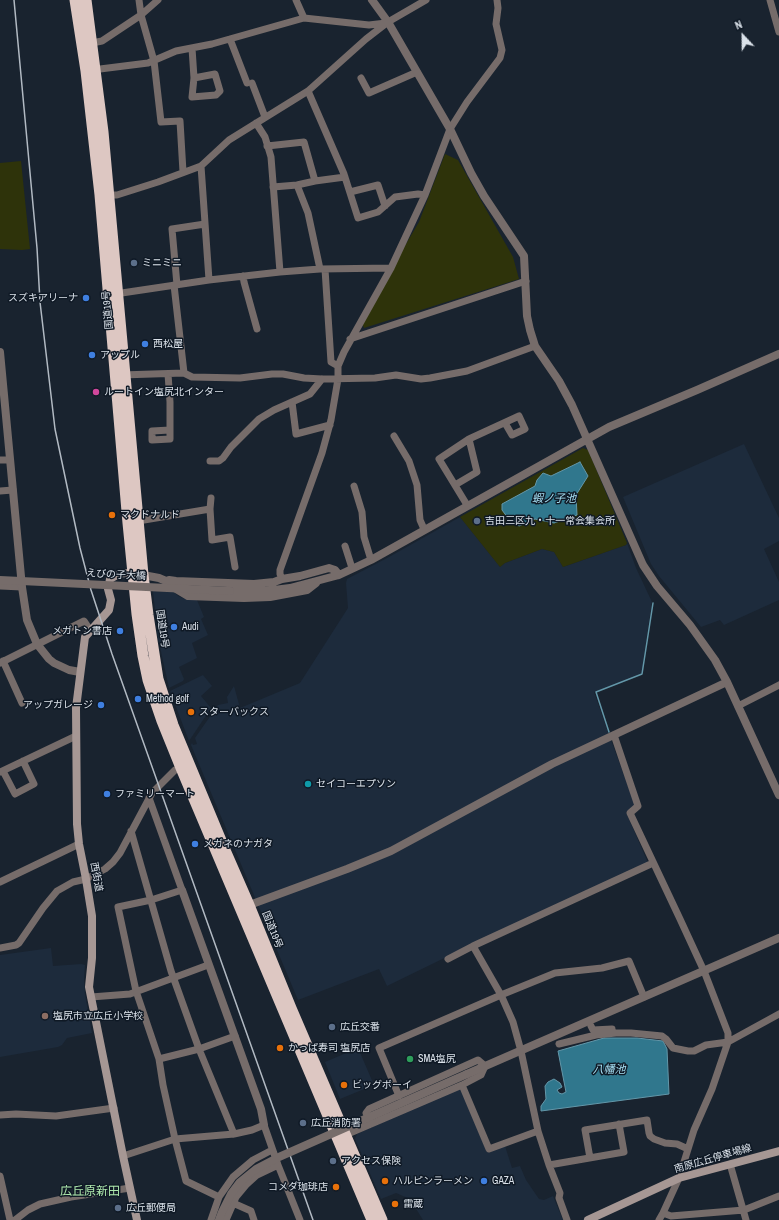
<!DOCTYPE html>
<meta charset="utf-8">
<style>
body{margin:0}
#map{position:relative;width:779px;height:1220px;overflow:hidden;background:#19232f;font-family:"Archivo Narrow",sans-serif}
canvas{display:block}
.north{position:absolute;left:723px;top:16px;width:40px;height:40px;-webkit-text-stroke:3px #0f1925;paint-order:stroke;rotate:338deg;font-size:11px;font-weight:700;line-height:16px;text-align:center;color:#dbe2ea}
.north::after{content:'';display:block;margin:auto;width:14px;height:18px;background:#dbe2ea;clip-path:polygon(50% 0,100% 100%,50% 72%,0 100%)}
</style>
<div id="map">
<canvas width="779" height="1220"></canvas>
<div class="north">N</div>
</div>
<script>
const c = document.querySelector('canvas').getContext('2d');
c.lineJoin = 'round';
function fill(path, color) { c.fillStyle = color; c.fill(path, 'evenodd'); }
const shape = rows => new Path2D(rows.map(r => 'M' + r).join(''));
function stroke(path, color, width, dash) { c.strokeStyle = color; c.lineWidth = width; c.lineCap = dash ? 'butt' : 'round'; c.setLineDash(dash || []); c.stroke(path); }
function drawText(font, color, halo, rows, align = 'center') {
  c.font = font + ' "Archivo Narrow","Noto Sans JP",sans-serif'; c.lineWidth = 3; c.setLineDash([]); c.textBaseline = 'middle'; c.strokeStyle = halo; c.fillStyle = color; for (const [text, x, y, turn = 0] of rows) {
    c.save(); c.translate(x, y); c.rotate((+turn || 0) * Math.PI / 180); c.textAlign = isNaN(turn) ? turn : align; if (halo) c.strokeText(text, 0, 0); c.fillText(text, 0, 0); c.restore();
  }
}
fill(shape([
 [744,444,779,518,779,541,764,549,779,582,779,600,724,625,720,620,701,627,659,576,651,564,623,497],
 [460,517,500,567,505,563,542,549,554,552,563,567,626,545,627,543,636,568,652,602,643,662,643,668,642,673,594,692,608,732,635,805,626,812,648,863,469,946,387,986,379,969,298,1000,191,745,192,743,193,745,197,744,195,738,218,705,228,703,227,697,234,686,240,708,300,683,348,608,346,583,347,579,389,557],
 [153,591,174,592,178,596,185,599,197,600,204,617,201,619,208,635,192,643,197,658,179,667,184,679,183,681,169,688,158,638],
 [203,675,212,686,201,696,211,708,189,741,170,691],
 [51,948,53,966,81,964,85,965,84,980,85,994,92,1033,67,1038,62,1045,58,1047,0,1057,0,955],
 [358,1048,374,1085,340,1099,325,1062],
 [457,1088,461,1089,487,1152,505,1146,512,1168,520,1166,526,1180,539,1199,544,1200,553,1196,563,1220,423,1220,410,1199,396,1193,381,1199,355,1139,357,1134]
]), '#1d2b3c');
fill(shape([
 [445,154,458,160,513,257,519,279,364,328,361,320,419,222],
 [21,161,30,249,22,250,0,249,0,163],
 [583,448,588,450,627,543,626,545,563,567,554,552,542,549,505,563,500,567,460,517]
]), '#2e330a');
const water = shape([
 [580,462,588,476,576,495,577,515,554,523,535,519,519,526,508,518,502,510,502,504,535,486,537,480,543,473,551,476,580,462],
 [604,1038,637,1038,663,1041,667,1049,669,1094,541,1111,541,1106,546,1099,545,1086,548,1082,554,1079,560,1083,562,1087,557,1090,559,1093,562,1094,566,1092,558,1051,604,1038]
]);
fill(water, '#30778d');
stroke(water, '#6397a9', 1);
stroke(shape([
 [609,732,596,692,642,674,653,603]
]), '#6397a9', 1.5);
stroke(shape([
 [139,0,141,15,154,61,161,122,180,121,183,172],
 [296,0,304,18],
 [770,0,779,32],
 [230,39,247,83],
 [92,43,102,41,141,15,158,0],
 [192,48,194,78,192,97,216,95,220,91,215,74,194,78],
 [92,70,148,63,176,51,212,44,304,18,369,25,386,23],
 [361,78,369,93,417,72],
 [252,83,265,117],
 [308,91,344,174,358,218,378,212,395,197,418,194,425,195],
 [256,123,265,137,271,157,280,272],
 [267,146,304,142,315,181],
 [201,166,209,280],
 [297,185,308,213,320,269],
 [273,187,297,185,315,181,345,177],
 [350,192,378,185,385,206],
 [104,195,117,195,158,182,201,166,229,140,308,91,366,39,388,22,426,0],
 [325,269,331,362,338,366],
 [243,276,244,282,257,329],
 [174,285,184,373],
 [177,285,172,229,205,224],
 [115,294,209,280,280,272,320,269,391,268],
 [350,339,526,281],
 [168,374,170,402,170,439,152,440,152,431,170,430],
 [121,375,184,373,192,377,240,378,272,374,283,374,304,378,322,379,375,378,396,375,421,379,430,378,467,371,535,346],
 [292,402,296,434,330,425],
 [394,436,409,461,417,485,420,520,424,529],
 [0,460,10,460],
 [210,461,219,461,223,458,231,447,259,419,274,410,310,394,322,379],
 [455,485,477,472,469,439],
 [354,486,362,512,364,537,371,560],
 [0,491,13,490],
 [467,505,439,459,469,439,519,416,525,429,512,435,505,423],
 [210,509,212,540,230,537,235,567],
 [138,521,210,509,211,498],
 [345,546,352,568],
 [282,579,280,574,280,570,322,453,331,420,338,379,338,366,344,352,391,268,425,195,450,129,467,102,500,58,502,50,496,24,498,8,497,0],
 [0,586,22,587],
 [3,661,22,703],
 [0,663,84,621,90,630],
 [738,706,779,685],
 [614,735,638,806,630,813,680,919,704,971,728,1033,728,1042,712,1089,694,1130,679,1178,663,1213,659,1220],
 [3,771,15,794,34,784,23,761],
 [0,772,76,736],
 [149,798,182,890,151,900,118,907,136,991,159,1059,163,1085,175,1139,186,1181,219,1197],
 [131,831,171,971,199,1049,234,1134],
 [0,882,79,844],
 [473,946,501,995,513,1022,521,1051,538,1131,549,1165,560,1193,559,1198,567,1220],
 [0,948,16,945,19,943,43,908,57,891,73,882,86,879,105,869,113,862,120,853,152,793,175,770,181,768],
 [448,959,473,946,653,863],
 [91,997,130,994,208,965],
 [591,1026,593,1030,612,1029],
 [559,1044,596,1035,616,1033,631,1033,662,1036,666,1039,673,1048,688,1051,694,1051,706,1045,728,1042,779,1014],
 [159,1059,199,1049,235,1036],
 [462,1085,489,1149,538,1131],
 [399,1096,379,1048,501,995,555,973,602,968,629,961,644,997],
 [0,1115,16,1114,56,1116,114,1108],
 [343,1136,462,1085,481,1075,485,1066,478,1060,369,1109,366,1113,371,1124],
 [123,1156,175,1139,234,1134,252,1130,264,1125,278,1165,300,1220],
 [590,1158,585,1130,647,1120,649,1133,650,1136,654,1139,665,1143,677,1144,688,1149],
 [730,1164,746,1220],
 [549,1165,624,1152,619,1124],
 [0,1176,10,1220],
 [233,1203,251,1211,254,1220],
 [663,1213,671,1216,744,1210,779,1196],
 [15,1220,28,1210,40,1204,71,1197,130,1188],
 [211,1220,219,1197,233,1177,253,1160,272,1150],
 [226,1220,236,1197,246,1185,257,1175,278,1165]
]), '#766c6a', 7);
stroke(shape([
 [372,0,388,22,450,129,471,173,484,196,524,256,527,316,530,330,535,346,559,381,572,405,643,565,657,586,690,625,715,660,727,682,779,795],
 [0,352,22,587,27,620,37,644,49,659,54,663,69,670,80,672],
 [143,575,159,578,166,581,168,584,188,596,244,598,270,597,307,590,316,583],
 [166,581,169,580,176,581,254,584,274,582,282,579,300,576,329,568,335,570,339,575],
 [230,591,266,591,290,588,339,575,371,560,609,427,697,390,779,354],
 [182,890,261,1109,264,1125],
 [244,907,347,869,391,851,552,764,727,682],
 [467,1074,779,938]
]), '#766c6a', 8);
stroke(shape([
 [137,574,124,573,117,575,110,579,108,589,111,600,109,610,85,637,76,708,77,824,79,844,86,879,92,916,92,958,89,987,123,1156,137,1220],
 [588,1220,679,1178,779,1151]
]), '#a69794', 8);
stroke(shape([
 [75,0,86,71,100,195,128,523,137,614,143,656,148,680,162,721,181,768,372,1220],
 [86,0,103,132,143,575,148,615,158,679,173,725,225,850,249,905,291,1008,382,1220]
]), '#ddc7c2', 11);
stroke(shape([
 [14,0,37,248,40,302,55,429,80,548,91,590,112,654,313,1220]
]), '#b2bac3', 1.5);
stroke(shape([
 [0,580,230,591],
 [219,1220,222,1212,231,1194,240,1182,256,1169,279,1157,467,1074]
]), '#766c6a', 8);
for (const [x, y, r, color] of [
 [134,263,4,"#5c6f8a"],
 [86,298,4,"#3f7fe0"],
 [145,344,4,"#3f7fe0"],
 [92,355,4,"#3f7fe0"],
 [96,392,4,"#d1479c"],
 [112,515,4,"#e8710a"],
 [477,521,4,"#5c6f8a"],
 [174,627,4,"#3f7fe0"],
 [120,631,4,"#3f7fe0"],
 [138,699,4,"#3f7fe0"],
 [101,705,4,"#3f7fe0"],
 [191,712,4,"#e8710a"],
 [308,784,4,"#0f9aa8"],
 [107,794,4,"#3f7fe0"],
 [195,844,4,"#3f7fe0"],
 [45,1016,4,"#8d6e63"],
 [332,1027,4,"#5c6f8a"],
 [280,1048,4,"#e8710a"],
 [410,1059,4,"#2e9e5b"],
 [344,1085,4,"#e8710a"],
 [303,1123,4,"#5c6f8a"],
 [333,1161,4,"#5c6f8a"],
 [385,1181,4,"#e8710a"],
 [484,1181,4,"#3f7fe0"],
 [336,1187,4,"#e8710a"],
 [395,1204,4,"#e8710a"],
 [118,1208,4,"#5c6f8a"]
]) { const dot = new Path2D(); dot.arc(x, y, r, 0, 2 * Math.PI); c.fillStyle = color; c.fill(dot); stroke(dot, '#0f1925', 1.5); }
drawText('10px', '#dbe2ea', '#0f1925', [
 ["ミニミニ",142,263],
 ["スズキアリーナ",78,298,"right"],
 ["西松屋",153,344],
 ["アップル",100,355],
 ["ルートイン塩尻北インター",104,392],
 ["マクドナルド",120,515],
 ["吉田三区九・十一常会集会所",485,521],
 ["Audi",182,627],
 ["メガトン書店",112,631,"right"],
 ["Method golf",146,699],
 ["アップガレージ",93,705,"right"],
 ["スターバックス",199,712],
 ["セイコーエプソン",316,784],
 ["ファミリーマート",115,794],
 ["メガネのナガタ",203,844],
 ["塩尻市立広丘小学校",53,1016],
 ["広丘交番",340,1027],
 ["かっぱ寿司 塩尻店",288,1048],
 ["SMA塩尻",418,1059],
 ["ビッグボーイ",352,1085],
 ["広丘消防署",311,1123],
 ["アクセス保険",341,1161],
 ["ハルピンラーメン",393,1181],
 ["GAZA",492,1181],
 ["コメダ珈琲店",328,1187,"right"],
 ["雷蔵",403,1204],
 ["広丘郵便局",126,1208]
], 'left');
drawText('10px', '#dbe2ea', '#0f1925', [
 ["国道19号",108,310,-95],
 ["えびの子大橋",116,575,3],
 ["国道19号",162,629,82],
 ["西街道",96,877,79],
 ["国道19号",272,930,68],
 ["南原広丘停車場線",713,1159,-16]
]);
drawText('italic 11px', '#a8e1f5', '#0f1925', [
 ["蝦ノ子池",554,499],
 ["八幡池",609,1070]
]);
drawText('12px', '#ade7ac', '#0f1925', [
 ["広丘原新田",90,1192]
]);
</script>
